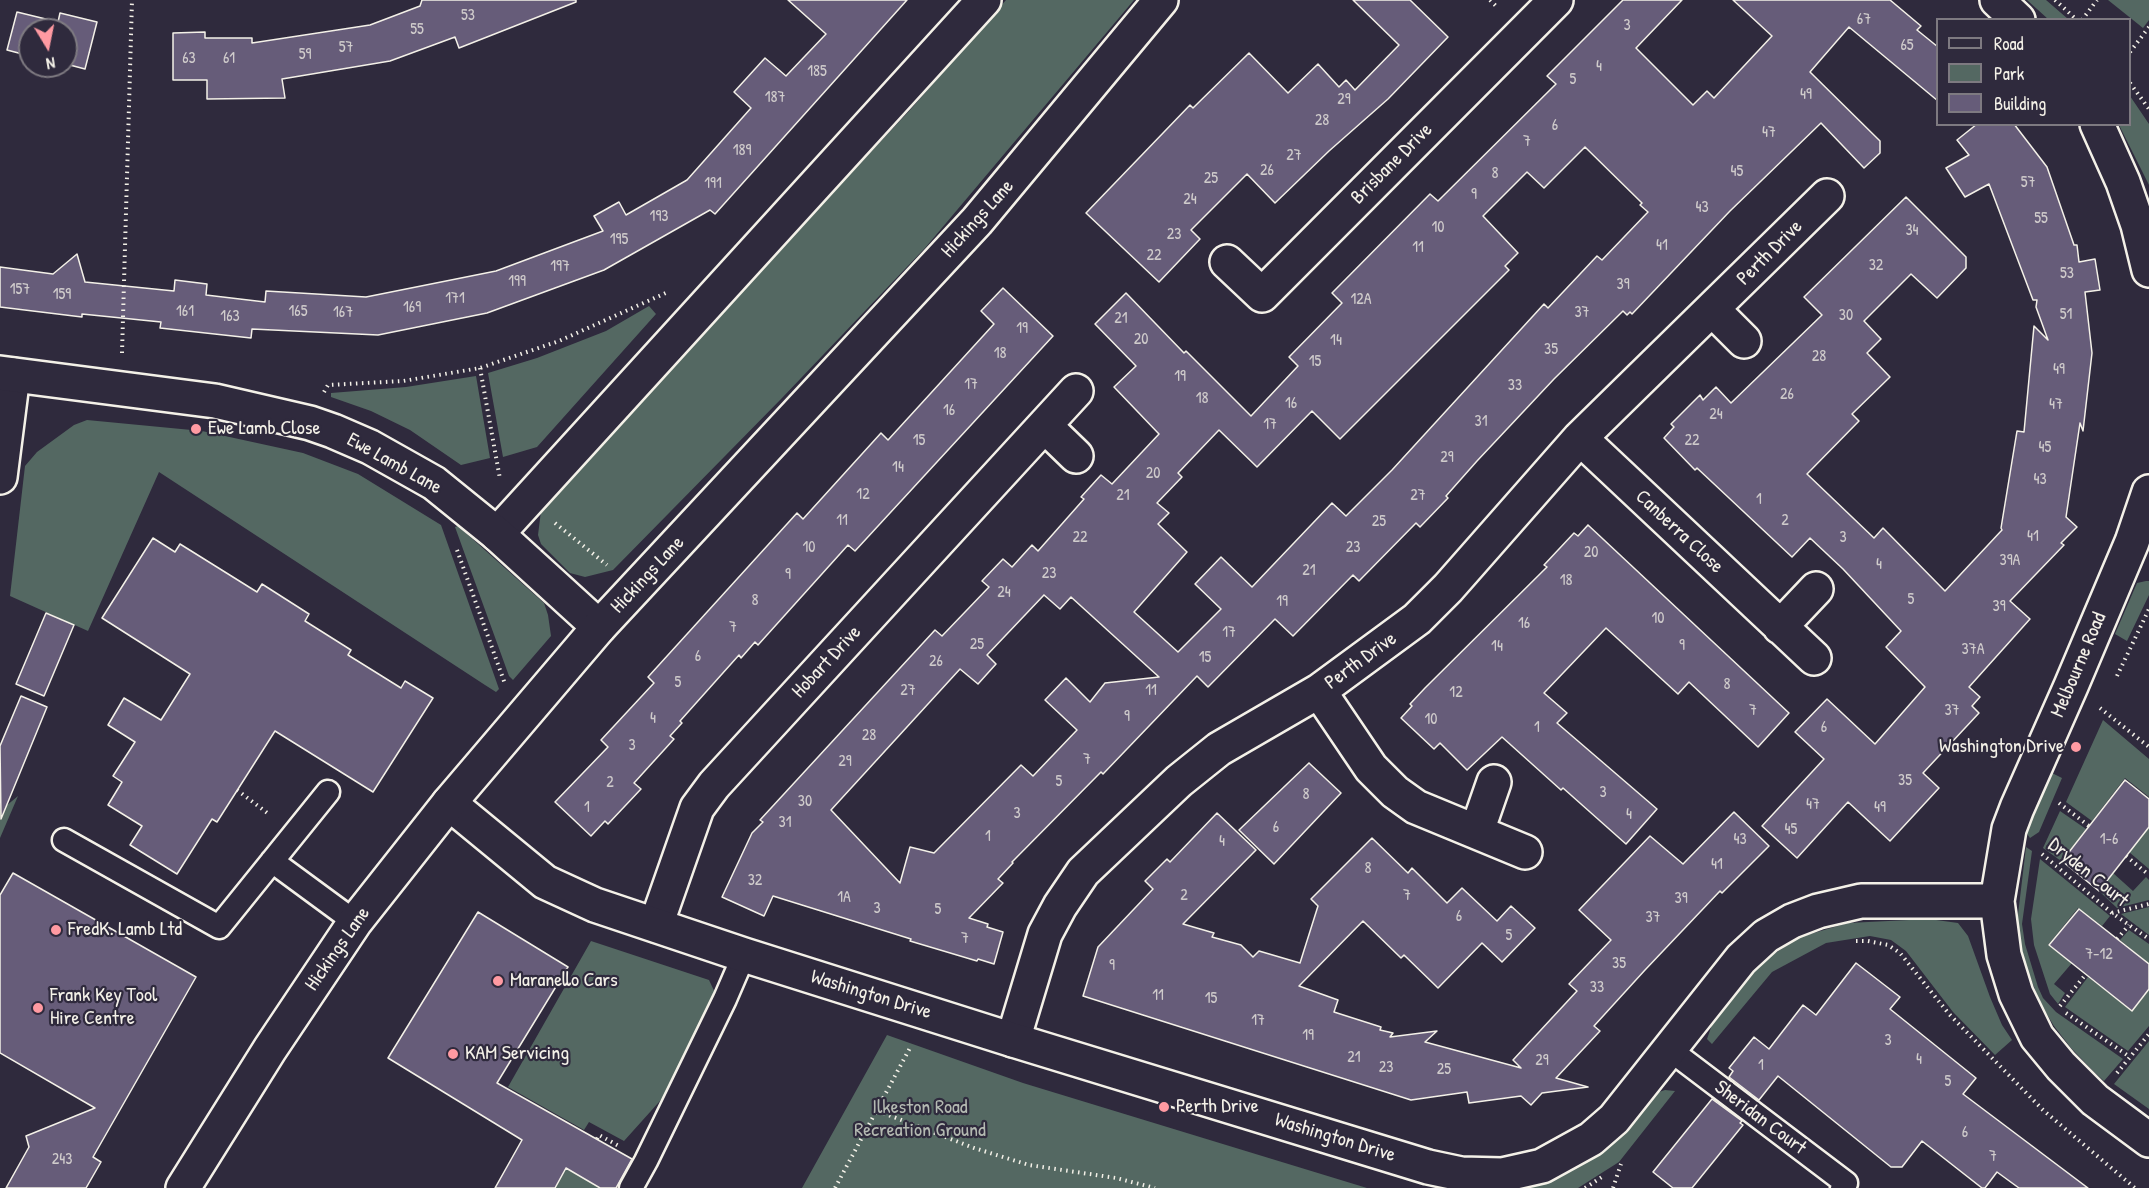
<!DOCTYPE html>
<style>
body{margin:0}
#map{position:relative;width:2149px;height:1188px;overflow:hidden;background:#2f2a3d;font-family:"Patrick Hand",sans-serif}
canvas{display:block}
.legend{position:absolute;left:1936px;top:18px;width:195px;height:108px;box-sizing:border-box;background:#2f2a3d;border:2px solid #7e7a81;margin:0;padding:8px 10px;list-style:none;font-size:18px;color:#f4f1e8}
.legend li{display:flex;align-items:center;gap:12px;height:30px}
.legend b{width:30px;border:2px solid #7e7a81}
.north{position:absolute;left:18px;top:18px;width:60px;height:60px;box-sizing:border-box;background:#2f2a3d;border:2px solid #7e7a81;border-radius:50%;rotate:170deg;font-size:16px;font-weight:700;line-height:24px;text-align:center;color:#f4f1e8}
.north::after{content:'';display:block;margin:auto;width:21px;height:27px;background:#ff9aa2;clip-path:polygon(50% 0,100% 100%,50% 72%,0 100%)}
</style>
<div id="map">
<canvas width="2149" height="1188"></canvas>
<ul class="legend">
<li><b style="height:8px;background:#2f2a3d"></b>Road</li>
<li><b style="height:16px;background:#546862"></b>Park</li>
<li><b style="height:16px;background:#665c79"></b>Building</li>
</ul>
<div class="north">N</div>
</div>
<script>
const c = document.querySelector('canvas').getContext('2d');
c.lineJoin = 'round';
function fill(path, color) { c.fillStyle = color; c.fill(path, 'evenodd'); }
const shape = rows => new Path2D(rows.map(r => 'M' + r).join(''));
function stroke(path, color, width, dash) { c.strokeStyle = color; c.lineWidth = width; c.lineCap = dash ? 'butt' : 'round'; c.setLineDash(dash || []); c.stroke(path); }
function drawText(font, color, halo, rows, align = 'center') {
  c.font = font + ' "Patrick Hand",sans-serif'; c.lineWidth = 4.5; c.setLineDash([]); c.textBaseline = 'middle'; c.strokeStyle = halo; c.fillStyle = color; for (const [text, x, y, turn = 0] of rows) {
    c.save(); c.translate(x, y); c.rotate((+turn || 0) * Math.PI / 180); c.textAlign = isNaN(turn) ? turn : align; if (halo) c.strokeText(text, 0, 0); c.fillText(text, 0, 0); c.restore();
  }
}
fill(shape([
 [1006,0,1134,0,925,248,782,398,613,570,585,577,570,573,541,544,538,535,542,503,910,110],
 [2027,0,2046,0,2068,19,2048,19],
 [2108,0,2149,0,2149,20,2143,28],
 [2130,96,2149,124,2149,185,2119,125,2130,124],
 [649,306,656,314,537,447,503,457,488,373,537,358,606,331],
 [476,376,490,458,461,465,410,430,371,411,331,397,331,393,406,387],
 [87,420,202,431,303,453,358,474,441,525,499,689,496,692,485,685,159,472,88,631,10,596,25,466,37,452,74,425],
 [458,526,544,603,548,615,551,636,513,680,509,676,455,527],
 [2146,581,2149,581,2149,595,2127,641,2115,634,2137,583],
 [2103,720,2149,759,2149,797,2125,778,2092,821,2066,802],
 [2052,773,2062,778,2039,832,2030,838,2025,831],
 [18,796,0,838,0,811],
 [2060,811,2086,829,2061,861,2043,848],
 [2149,827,2149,869,2129,852],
 [2026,847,2032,851,2022,924,2025,944,2038,987,2043,998,2056,1012,2123,1059,2104,1081,2094,1072,2071,1048,2054,1026,2040,1003,2019,947,2017,923],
 [2040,859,2110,916,2102,926,2078,908,2048,945,2072,963,2054,984,2065,993,2058,1004,2050,994,2034,945,2031,919],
 [2113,873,2133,891,2146,877,2149,880,2149,900,2117,908,2099,891],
 [2149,907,2149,935,2121,914],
 [1929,919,1958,923,1968,936,1990,997,2002,1025,2012,1040,1995,1055,1953,1012,1906,951,1891,940,1870,936,1826,943,1772,972,1712,1044,1707,1039,1715,1016,1750,973,1763,961,1800,937,1848,923],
 [2129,930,2149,944,2149,964,2120,940],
 [591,941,709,980,717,997,668,1092,624,1141,589,1122,584,1130,508,1087],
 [2088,977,2132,1011,2149,990,2149,1026,2128,1051,2065,1007],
 [887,1035,1023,1083,1367,1188,802,1188],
 [2149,1041,2149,1109,2114,1084],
 [1665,1090,1675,1091,1619,1162,1578,1188,1530,1188,1556,1178,1592,1158,1616,1138,1656,1093],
 [566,1168,600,1188,555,1188]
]), '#546862');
const building = shape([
 [422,0,576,0,576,2,459,48,455,37,390,61,282,79,285,98,207,99,207,80,173,80,173,33,205,32,205,38,252,38,252,43,370,25,420,6,422,0],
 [788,0,907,0,715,214,710,210,604,270,487,313,378,335,252,329,251,338,160,328,161,322,82,314,82,317,0,307,0,267,53,274,77,254,85,282,174,291,175,280,207,284,206,295,265,302,266,291,366,297,496,271,603,231,594,216,619,202,626,215,687,180,751,108,734,92,765,58,786,76,826,34,788,0],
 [1353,0,1410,0,1448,37,1388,99,1329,151,1275,203,1247,174,1191,230,1200,239,1159,282,1086,213,1190,105,1193,108,1249,53,1288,93,1318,64,1339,87,1346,80,1355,90,1399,45,1353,0],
 [1623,0,1682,0,1636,48,1693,105,1707,91,1714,98,1772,36,1733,0,1890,0,1921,26,1917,30,1938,47,1938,101,1849,27,1810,72,1880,141,1880,153,1864,168,1821,123,1730,211,1632,314,1630,312,1627,315,1623,311,1554,379,1477,461,1446,496,1448,498,1420,527,1416,523,1359,581,1353,575,1293,636,1275,619,1208,687,1197,676,1103,774,1101,772,1012,862,1013,863,998,879,1003,883,969,918,988,924,987,927,1003,932,994,964,978,959,977,961,910,941,911,939,773,896,764,916,722,897,752,833,763,822,760,820,935,630,942,636,989,587,982,581,1003,559,1012,567,1032,545,1038,551,1084,499,1081,497,1101,475,1112,484,1159,434,1114,387,1136,366,1095,324,1126,293,1184,353,1186,351,1251,416,1298,366,1289,357,1342,303,1332,293,1430,194,1438,201,1556,84,1547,76,1623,0],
 [1585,147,1642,203,1640,205,1648,212,1602,260,1597,256,1548,308,1544,304,1392,470,1346,516,1332,503,1252,587,1221,557,1195,584,1221,609,1178,652,1134,612,1187,552,1158,524,1169,513,1157,503,1182,477,1178,473,1219,430,1257,467,1312,411,1340,439,1509,270,1505,266,1518,253,1483,216,1527,172,1544,188,1585,147],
 [1044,595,1060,609,1071,597,1159,677,1105,683,1090,702,1066,678,1045,700,1077,730,1033,776,1021,765,934,853,910,847,900,883,831,810,960,669,978,684,996,664,987,655,1044,595],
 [17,12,58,22,60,13,97,22,85,69,66,64,66,30,30,30,30,56,7,50,17,12],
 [1977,124,2014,124,2047,167,2074,245,2077,245,2079,262,2095,259,2100,290,2085,292,2092,353,2083,431,2080,423,2066,517,2077,527,2061,543,2064,545,2010,601,2030,619,1969,687,1980,697,1972,706,1979,713,1923,773,1939,788,1890,841,1848,802,1797,858,1762,826,1824,759,1795,732,1827,699,1875,744,1925,687,1886,647,1901,631,1843,569,1810,538,1792,557,1697,468,1695,470,1664,438,1674,427,1671,424,1700,395,1703,400,1716,387,1731,403,1822,315,1804,297,1906,197,1966,257,1966,268,1937,298,1911,274,1864,321,1881,339,1867,353,1890,377,1852,414,1859,421,1807,474,1874,538,1883,528,1945,591,2002,530,2001,528,2017,431,2024,432,2034,326,2048,340,2036,307,2037,300,2033,300,1989,184,1965,197,1946,168,1969,155,1957,140,1977,124],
 [1003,288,1053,336,855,551,848,545,758,645,755,642,741,658,739,655,680,721,682,723,670,736,674,739,634,783,641,789,608,824,605,821,591,836,555,802,608,747,601,740,654,683,648,677,797,513,803,519,881,433,888,440,994,324,981,311,1003,288],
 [1588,525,1789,713,1758,747,1689,682,1678,694,1606,628,1544,693,1567,713,1557,723,1657,809,1626,844,1563,788,1561,790,1502,737,1467,770,1440,743,1434,749,1401,718,1412,706,1410,704,1425,688,1547,567,1544,565,1574,533,1578,536,1588,525],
 [153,538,175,552,180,544,257,592,262,584,309,614,305,621,351,650,348,655,401,688,405,681,433,698,373,792,275,731,217,822,212,819,177,874,130,845,142,826,108,805,122,782,113,776,135,742,108,725,124,698,161,720,190,674,102,618,153,538],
 [46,613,74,625,44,696,16,684,46,613],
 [21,696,47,707,1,819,0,746,21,696],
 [1309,763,1341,793,1274,864,1239,830,1309,763],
 [2125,780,2149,799,2149,827,2099,891,2062,861,2125,780],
 [1734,812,1769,846,1722,893,1720,891,1645,970,1594,1026,1600,1031,1556,1078,1588,1087,1542,1093,1531,1105,1521,1096,1469,1103,1467,1092,1411,1100,1083,996,1098,947,1153,889,1145,881,1167,859,1170,862,1217,813,1256,850,1183,924,1214,933,1212,937,1241,945,1253,957,1259,951,1300,963,1318,906,1311,899,1372,838,1408,873,1412,868,1447,903,1462,888,1497,921,1511,906,1535,928,1502,962,1482,943,1438,988,1404,955,1401,958,1363,921,1299,986,1338,1000,1334,1012,1381,1027,1380,1030,1393,1033,1390,1037,1437,1031,1425,1042,1521,1068,1513,1060,1577,991,1569,984,1611,940,1579,910,1650,836,1683,864,1734,812],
 [13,873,196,977,93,1157,101,1162,86,1188,6,1188,29,1147,26,1136,95,1108,0,1053,0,895,13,873],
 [2079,909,2149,964,2149,989,2132,1011,2049,945,2079,909],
 [478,912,568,967,497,1083,632,1159,616,1188,600,1188,566,1168,555,1188,495,1188,522,1140,388,1058,478,912],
 [1856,963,1900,997,1890,1009,1976,1078,1963,1094,2088,1188,2019,1188,1997,1172,1985,1188,1982,1188,1922,1141,1902,1167,1891,1167,1778,1076,1759,1100,1729,1077,1733,1071,1729,1068,1754,1037,1769,1049,1803,1005,1816,1015,1856,963],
 [1712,1099,1742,1121,1740,1123,1743,1125,1692,1188,1673,1188,1653,1172,1712,1099]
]);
fill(building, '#665c79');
stroke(building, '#f4f1e8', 1.5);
const service = shape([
 [64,840,219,927,328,792],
 [272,861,355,922],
 [1669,1049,1846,1183,1842,1188],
 [631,1188,646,1161,725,999,744,955]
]);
const minor = shape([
 [1227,262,1262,295,1556,0],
 [1712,309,1744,341],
 [1045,426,1076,456],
 [1580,438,1814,658],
 [0,477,13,375],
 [497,534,984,0],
 [1780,627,1816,589],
 [1319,691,1371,768,1395,792,1416,807,1525,852],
 [1477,831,1494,782],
 [656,925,697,808,714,785,1076,391],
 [1013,1040,1045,934,1060,906,1083,872,1179,781,1219,749,1319,691,1417,619,1448,588,1580,438,1827,196]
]);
const tertiary = shape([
 [1997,0,2018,20],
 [2097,124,2123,182,2138,225,2149,270],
 [0,373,215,401,310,423,333,431,370,447,434,483,497,534,599,627],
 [2149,492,2132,542,2071,686,2017,808,2009,829,1997,901,2004,955,2016,994,2037,1037,2061,1066,2095,1100,2149,1140],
 [449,803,545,882,595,905,744,955,1013,1040,1428,1167,1461,1174,1502,1175,1542,1166,1591,1139,1614,1119,1741,959,1766,936,1792,921,1818,911,1861,901,1997,901]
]);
const secondary = shape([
 [183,1188,270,1049,355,922,449,803,599,627,977,221,1161,0]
]);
stroke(service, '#f4f1e8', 27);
stroke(minor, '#f4f1e8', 38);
stroke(tertiary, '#f4f1e8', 38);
stroke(secondary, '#f4f1e8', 38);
stroke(shape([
 [1490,0,1498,8],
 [2055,0,2077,20],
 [2082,20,2097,0],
 [2130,52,2149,27],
 [2130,83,2149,109],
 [122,353,132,0],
 [480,368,500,479],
 [324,392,328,385,403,381,480,368,559,341,668,292],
 [555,523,607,565],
 [457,550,505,684],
 [2117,676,2149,609],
 [2100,708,2149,747],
 [237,790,270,815],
 [2059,803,2089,826],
 [2042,854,2112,913,2149,939],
 [2126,856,2149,875],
 [2112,913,2149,904],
 [2117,939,2129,925],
 [1856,941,1868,941,1888,945,1900,953,1949,1014,2043,1110,2135,1188],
 [2060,1006,2086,974],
 [2066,1013,2130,1057],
 [2117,1073,2149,1034],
 [878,1111,974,1148,1029,1165,1116,1178,1155,1188],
 [597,1139,599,1135,619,1146],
 [835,1188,911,1046],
 [1585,1188,1605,1175],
 [1613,1188,1621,1164]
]), '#f4f1e8', 4, [1.5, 4.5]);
stroke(service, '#2f2a3d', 22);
stroke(minor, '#2f2a3d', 33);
stroke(tertiary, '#2f2a3d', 33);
stroke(secondary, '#2f2a3d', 33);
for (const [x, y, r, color] of [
 [196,429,6,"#ff9aa2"],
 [2076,747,6,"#ff9aa2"],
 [56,930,6,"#ff9aa2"],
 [498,981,6,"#ff9aa2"],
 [38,1008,6,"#ff9aa2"],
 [453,1054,6,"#ff9aa2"],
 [1164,1107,6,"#ff9aa2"]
]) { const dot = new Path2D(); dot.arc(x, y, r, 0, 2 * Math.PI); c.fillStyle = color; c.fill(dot); stroke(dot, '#2f2a3d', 2); }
drawText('16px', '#d0cccc', null, [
 ["53",468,16],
 ["67",1864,20],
 ["3",1627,26],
 ["55",417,30],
 ["65",1907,46],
 ["57",346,48],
 ["59",305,55],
 ["63",189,59],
 ["61",229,59],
 ["4",1599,67],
 ["185",817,72],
 ["5",1573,80],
 ["49",1806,95],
 ["187",775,98],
 ["29",1344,100],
 ["28",1322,121],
 ["6",1555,126],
 ["47",1769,133],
 ["7",1527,142],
 ["189",742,151],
 ["27",1294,156],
 ["26",1267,171],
 ["45",1737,172],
 ["8",1495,174],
 ["25",1211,179],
 ["57",2028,183],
 ["191",713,184],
 ["9",1474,195],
 ["24",1190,200],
 ["43",1702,208],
 ["193",659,217],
 ["55",2041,219],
 ["10",1438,228],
 ["34",1912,231],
 ["23",1174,235],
 ["195",619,240],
 ["41",1662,246],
 ["11",1418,248],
 ["22",1154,256],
 ["32",1876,266],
 ["197",560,267],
 ["53",2067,274],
 ["199",517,282],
 ["39",1623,285],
 ["157",20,290],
 ["159",62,295],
 ["171",455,299],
 ["12A",1361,300],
 ["169",412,308],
 ["161",185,312],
 ["165",298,312],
 ["167",343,313],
 ["37",1582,313],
 ["51",2066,315],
 ["30",1846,316],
 ["163",230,317],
 ["21",1121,319],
 ["19",1022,329],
 ["20",1141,340],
 ["14",1336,341],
 ["35",1551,350],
 ["18",1000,354],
 ["28",1819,357],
 ["15",1315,362],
 ["49",2059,370],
 ["19",1180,377],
 ["17",971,385],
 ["33",1515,386],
 ["26",1787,395],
 ["18",1202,399],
 ["16",1291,404],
 ["47",2056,405],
 ["16",949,411],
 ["24",1716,415],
 ["31",1481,422],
 ["17",1270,425],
 ["15",919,441],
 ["22",1692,441],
 ["45",2045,448],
 ["29",1447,458],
 ["14",898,468],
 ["20",1153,474],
 ["43",2040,480],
 ["12",863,495],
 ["21",1123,496],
 ["27",1418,496],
 ["1",1759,500],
 ["11",842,521],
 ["2",1785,521],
 ["25",1379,522],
 ["41",2033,537],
 ["22",1080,538],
 ["3",1843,538],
 ["10",809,548],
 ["23",1353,548],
 ["20",1591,553],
 ["39A",2010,561],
 ["4",1879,565],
 ["21",1309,571],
 ["23",1049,574],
 ["9",788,575],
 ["18",1566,581],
 ["24",1004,593],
 ["5",1911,600],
 ["8",755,601],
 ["19",1282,602],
 ["39",1999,607],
 ["10",1658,619],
 ["16",1524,624],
 ["7",733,628],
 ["17",1229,633],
 ["25",977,645],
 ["9",1682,646],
 ["14",1497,647],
 ["37A",1973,650],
 ["6",698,657],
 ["15",1205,658],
 ["26",936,662],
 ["5",678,683],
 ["8",1727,685],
 ["27",908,691],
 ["11",1151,691],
 ["12",1456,693],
 ["7",1753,711],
 ["37",1952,711],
 ["9",1127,717],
 ["4",653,719],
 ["10",1431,720],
 ["1",1537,728],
 ["6",1824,728],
 ["28",869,736],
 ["3",632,746],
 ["7",1087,760],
 ["29",845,762],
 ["35",1905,781],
 ["5",1059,782],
 ["2",610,783],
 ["3",1603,793],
 ["8",1306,795],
 ["30",805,802],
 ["47",1813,805],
 ["1",587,808],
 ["49",1880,808],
 ["3",1017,814],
 ["4",1629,815],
 ["31",785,823],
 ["6",1276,828],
 ["45",1791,830],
 ["1",988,837],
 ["43",1740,840],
 ["1-6",2109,840],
 ["4",1222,842],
 ["41",1717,865],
 ["8",1368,869],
 ["32",755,881],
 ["2",1184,896],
 ["7",1407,896],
 ["1A",844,898],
 ["39",1681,899],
 ["3",877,909],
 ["5",938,910],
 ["6",1459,917],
 ["37",1653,918],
 ["5",1509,936],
 ["7",965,939],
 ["7-12",2099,955],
 ["35",1619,964],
 ["9",1112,966],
 ["33",1597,988],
 ["11",1158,996],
 ["15",1211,999],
 ["17",1258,1021],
 ["19",1308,1036],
 ["3",1888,1041],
 ["21",1354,1058],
 ["4",1919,1060],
 ["29",1542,1061],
 ["1",1761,1066],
 ["23",1386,1068],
 ["25",1444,1070],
 ["5",1948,1082],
 ["6",1965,1133],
 ["7",1993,1157],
 ["243",62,1160]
]);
drawText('20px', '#f4f1e8', '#2f2a3d', [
 ["Brisbane Drive",1392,164,-45],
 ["Hickings Lane",978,219,-48],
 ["Perth Drive",1770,253,-45],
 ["Ewe Lamb Lane",394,464,29],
 ["Canberra Close",1679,532,43],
 ["Hickings Lane",648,575,-47],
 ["Perth Drive",1361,661,-36],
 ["Hobart Drive",827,662,-47],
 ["Melbourne Road",2079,665,-67],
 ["Dryden Court",2088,873,39],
 ["Hickings Lane",338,949,-55],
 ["Washington Drive",871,995,17],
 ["Sheridan Court",1760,1118,37],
 ["Washington Drive",1335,1138,17]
]);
drawText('20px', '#f4f1e8', '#2f2a3d', [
 ["Ewe Lamb Close",208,429],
 ["Washington Drive",2064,747,"right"],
 ["FredK. Lamb Ltd",68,930],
 ["Maranello Cars",510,981],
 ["Frank Key Tool",50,996],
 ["Hire Centre",50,1019],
 ["KAM Servicing",465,1054],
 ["Perth Drive",1176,1107]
], 'left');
drawText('20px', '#b4bab2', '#2f2a3d', [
 ["Ilkeston Road",920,1108],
 ["Recreation Ground",920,1131]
]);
</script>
